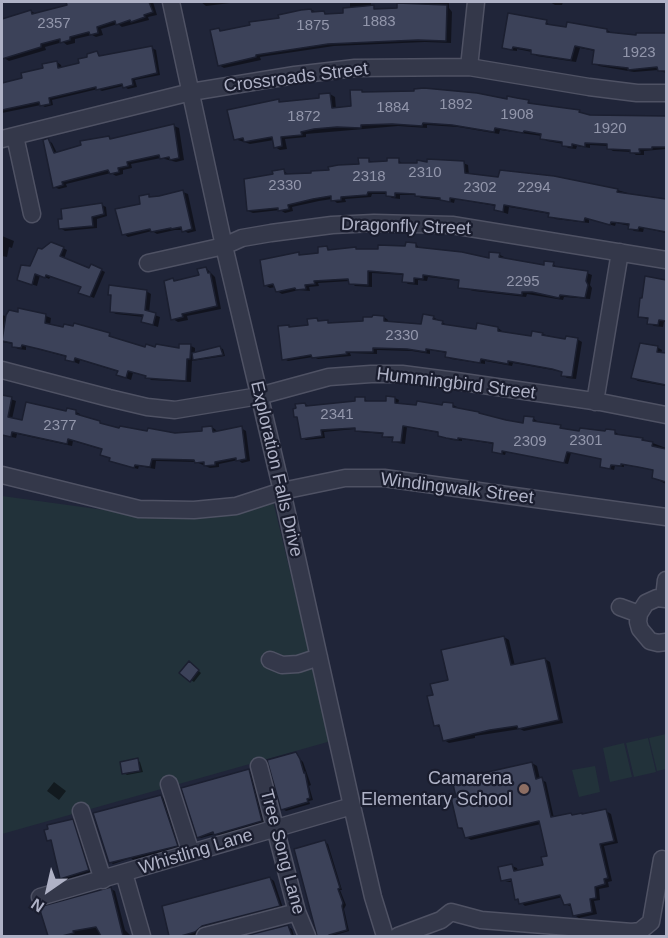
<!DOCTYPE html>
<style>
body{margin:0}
#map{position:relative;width:668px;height:938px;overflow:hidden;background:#202539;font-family:Helvetica,sans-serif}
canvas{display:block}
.frame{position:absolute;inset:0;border:3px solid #afb2c6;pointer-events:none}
.north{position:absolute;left:18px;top:860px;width:60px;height:60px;-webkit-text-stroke:4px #1a1d2e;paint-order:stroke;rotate:214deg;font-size:16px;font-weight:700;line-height:24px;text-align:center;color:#afb2c6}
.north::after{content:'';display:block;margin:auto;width:21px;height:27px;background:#afb2c6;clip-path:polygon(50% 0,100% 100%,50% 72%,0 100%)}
</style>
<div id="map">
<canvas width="668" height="938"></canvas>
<div class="frame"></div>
<div class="north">N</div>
</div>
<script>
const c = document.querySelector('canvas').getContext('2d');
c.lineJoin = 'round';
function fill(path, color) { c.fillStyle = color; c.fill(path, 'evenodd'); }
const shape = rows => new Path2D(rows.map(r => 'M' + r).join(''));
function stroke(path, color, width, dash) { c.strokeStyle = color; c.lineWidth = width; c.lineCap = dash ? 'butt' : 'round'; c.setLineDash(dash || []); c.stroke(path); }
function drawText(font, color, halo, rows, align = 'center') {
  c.font = font + ' Helvetica,sans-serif'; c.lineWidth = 4.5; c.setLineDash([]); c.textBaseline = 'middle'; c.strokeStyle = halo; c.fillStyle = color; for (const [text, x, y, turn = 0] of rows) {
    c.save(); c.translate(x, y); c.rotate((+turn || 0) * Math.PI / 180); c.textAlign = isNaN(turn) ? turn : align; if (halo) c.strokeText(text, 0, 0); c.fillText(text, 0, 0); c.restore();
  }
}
fill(shape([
 [2,496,148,516,273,501,331,741,2,834],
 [666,734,666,769,657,771,649,738],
 [648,738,656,772,634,777,626,743],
 [624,743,632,777,610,782,603,748],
 [595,766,600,792,579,797,572,770]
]), '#22323a');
fill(shape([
 [75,2,153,2,157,15,148,17,149,20,122,27,118,24,101,29,103,35,96,37,92,35,75,39,75,43,67,45,63,42,45,47,46,50,9,61,4,58,2,59,2,20,31,11,36,14,68,6,68,3],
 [201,2,238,2,206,6],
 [350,2,371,2,371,7,378,10,398,10,399,2,449,2,449,8,452,12,451,43,425,42,334,46,260,57,261,60,224,68,219,65,219,30,223,32,311,10,329,15,345,14,350,9],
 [550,2,563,2,562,5,555,5],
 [546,22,551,26,607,30,612,33,638,37,638,35,666,34,666,73,658,70,634,72,599,66,594,63,595,51,580,48,576,62,537,56,532,52,517,49,517,51,509,50,504,47],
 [152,48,156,50,160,75,135,80,137,87,128,89,123,86,102,91,98,89,52,100,53,105,45,107,41,105,2,113,2,85,24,79,57,62,61,65,62,69,81,65,97,53,102,57],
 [362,91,366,93,508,101,516,99,534,104,579,111,590,117,666,117,666,149,644,151,644,155,636,155,632,152,613,151,608,148,609,146,590,145,590,148,577,146,576,149,568,148,564,144,547,141,542,138,542,136,500,130,499,134,458,127,427,125,427,128,398,126,306,134,306,137,285,139,287,149,280,150,275,147,274,140,250,144,235,139,278,101,282,103,321,99,330,94,335,97,336,109,352,108],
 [174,126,179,128,184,160,176,162,161,158,131,164,132,168,123,170,123,174,116,176,111,173,66,184,67,187,59,189,54,187,48,140,52,143,57,153,109,137,113,140],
 [369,160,373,163,398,160,403,164,463,163,468,165,469,175,617,190,642,197,666,199,666,233,644,228,643,232,634,231,630,228,630,226,616,223,615,226,589,219,589,223,555,219,550,214,509,207,508,214,496,210,496,206,455,199,454,203,442,200,421,198,417,195,400,195,400,199,392,198,387,194,372,194,371,197,345,199,346,202,337,203,332,199,319,201,292,207,293,211,285,213,280,210,253,213,248,211,275,176,284,171,289,175,313,174,360,165],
 [183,192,188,194,196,231,188,233,183,230,175,230,157,234,152,231,128,237,124,234,148,196,153,198],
 [102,205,106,207,107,216,97,219,97,228,65,231,60,228],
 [2,236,14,241,12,248,9,247,7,257,2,256],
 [416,244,420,249,490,260,491,253,500,255,504,257,504,259,545,267,553,264,558,268,587,273,592,275,590,285,592,288,590,299,564,297,563,300,527,294,526,297,474,291,459,287,460,281,428,277,427,281,418,280,418,285,408,284,404,281,404,275,372,273,372,287,355,286,350,281,318,283,319,286,309,287,310,291,299,290,282,294,277,291,276,287,270,288,265,285,299,254,303,256,320,254,327,248,332,251,356,249,360,251,407,248],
 [63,248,67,250,64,259,90,270,101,270,105,272,94,298,84,294,83,286,51,276,49,279,40,275,37,286,18,280,31,268],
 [206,268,215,277,221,309,187,316,188,320,178,322,173,319,173,280,176,282,201,277],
 [645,285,666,288,666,322,664,322,663,327,654,326,649,323,649,320,640,316],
 [146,291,151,294,149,313,160,317,158,327,143,322,144,317,116,314,112,312],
 [20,310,46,316,51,318,50,325,109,335,114,339,146,349,181,349,191,346,195,348,195,353,220,348,223,349,225,356,192,361,191,382,151,380,147,376,133,373,131,380,118,375,119,372,80,360,79,364,67,359,67,357,26,346,26,350,18,349,13,346,13,344,2,342,2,315,9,317,19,314],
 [384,317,388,320,388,323,422,326,433,317,447,325,477,331,498,328,502,331,502,334,532,338,542,334,567,340,577,339,582,342,576,379,567,378,563,375,563,372,558,371,513,363,512,366,485,361,485,364,451,359,447,356,447,353,430,350,430,354,412,351,377,350,377,354,350,353,351,356,318,359,313,357,288,361,284,359,288,326,293,328,309,326,317,320,331,324,365,323],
 [657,347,662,350,661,354,666,355,666,386,638,381,633,378],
 [2,396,16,401,12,419,23,421,76,412,80,414,80,416,120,430,148,433,175,434,204,432,212,427,216,430,217,433,241,428,246,431,250,461,242,463,238,460,219,464,219,467,210,468,196,462,156,461,155,469,139,466,138,469,115,463,111,460,111,458,102,454,103,450,73,441,72,446,17,434,16,438,2,435],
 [364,398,368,402,388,402,395,398,399,400,398,405,444,407,453,405,457,407,456,409,524,424,534,419,537,421,537,423,581,432,615,432,618,434,618,436,642,439,666,448,666,484,654,478,655,471,643,468,624,465,624,467,615,466,614,470,605,468,601,466,602,459,571,453,568,464,506,452,505,455,497,453,493,451,494,444,462,439,462,441,452,440,443,437,440,433,407,427,405,444,398,443,394,441,394,438,388,438,384,434,360,432,355,429,324,432,325,438,306,440,302,438,299,418,296,416,305,404,309,406,356,402],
 [504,637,509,640,515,666,545,659,550,662,563,723,524,731,520,729,475,736,475,738,449,743,444,740,441,728,435,725,435,696],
 [192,665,201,673,194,682,191,680],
 [295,754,303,762,311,785,309,786,313,800,309,801,310,804,286,811,283,809],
 [137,760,140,762,143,772,127,775,124,773],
 [532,763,537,766,540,779,546,782,554,818,606,811,611,814,618,843,604,846,612,881,608,882,609,887,599,889,600,900,594,901,597,914,579,918,574,915,572,907,565,904,563,897,525,906,517,899,513,882,505,882,518,879,502,880,512,866,517,868,518,872,545,866,549,857,541,824,471,840,466,837,465,831,459,828],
 [249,771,252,772,265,822,219,836,215,834,201,838,198,837],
 [54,782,66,791,59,800,47,791],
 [161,796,164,798,180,847,133,860,131,858,113,864,110,862],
 [72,821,76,823,91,872,64,880,61,878,52,842,49,840],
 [325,842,328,844,342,890,340,890,346,905,344,909,349,931,332,936,318,936,296,850],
 [270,878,274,881,283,908,199,936,170,936,163,907],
 [111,889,115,891,125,930,131,936,49,936,41,908],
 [288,927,292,929,294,936,251,936]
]), '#0007');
const building = shape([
 [66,2,149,2,153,12,144,15,145,17,131,22,130,20,116,25,115,21,97,27,98,33,90,35,89,32,70,37,70,40,60,43,60,39,41,44,41,47,2,59,2,19,31,10,32,14,67,5,66,2],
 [397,3,447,5,446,41,418,40,328,44,256,55,256,57,218,66,210,30,219,28,220,31,250,25,249,22,279,18,278,15,301,10,311,9,312,12,324,11,325,14,343,13,343,8,365,6,374,5,374,9,397,8,397,3],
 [508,13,547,20,546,24,566,27,567,22,607,29,607,32,636,35,636,33,666,33,666,71,658,71,657,67,628,70,628,68,592,64,594,50,575,46,571,60,531,54,531,50,513,47,512,50,502,48,508,13],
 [152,46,157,73,132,79,133,85,123,88,122,84,96,90,96,87,49,98,50,104,40,106,39,102,2,110,2,83,22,78,21,73,43,68,42,64,57,61,58,68,79,63,78,59,87,57,87,54,97,51,99,56,152,46],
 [424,88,477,93,507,99,507,96,517,98,529,100,528,103,580,110,579,112,590,115,666,116,666,147,652,147,652,149,639,149,640,153,630,153,630,150,607,149,607,144,585,143,585,147,572,144,572,147,562,146,562,142,540,139,541,134,524,131,523,133,495,128,494,132,452,125,423,123,422,126,392,124,361,125,361,128,337,127,314,129,301,132,302,135,281,137,282,146,274,148,272,137,244,142,243,138,234,140,227,110,279,99,279,102,319,98,319,94,330,93,332,108,351,106,350,90,362,90,362,92,414,91,414,89,424,88],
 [174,124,179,158,170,160,169,157,160,159,159,155,127,162,128,166,118,168,119,172,110,174,108,170,89,175,62,182,63,185,53,188,43,140,48,138,54,153,81,145,80,141,109,136,110,139,174,124],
 [358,158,369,158,369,162,387,161,387,158,399,158,399,163,417,163,417,160,427,162,427,159,464,161,465,173,498,177,500,170,554,176,618,189,617,192,666,199,666,232,639,227,638,230,628,229,629,224,611,222,610,225,585,218,584,222,548,217,549,213,504,205,503,212,494,210,495,205,450,198,450,202,440,200,440,198,415,196,415,194,395,193,395,197,386,196,386,192,368,192,367,195,341,197,341,200,331,201,331,196,313,199,288,205,289,209,278,211,278,208,247,211,244,179,273,174,272,171,284,169,285,174,311,173,311,171,329,170,328,167,338,165,359,164,358,158],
 [183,190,192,229,182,232,181,227,171,229,171,228,151,232,150,229,122,235,115,209,140,204,139,196,149,194,149,197,159,196,183,190],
 [102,203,104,214,92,217,93,226,59,229,58,219,62,219,61,209,102,203],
 [51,242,64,247,60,256,89,268,91,264,102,269,90,297,78,293,81,287,46,275,45,278,35,274,32,285,17,280,21,265,30,266,38,248,42,249,51,242],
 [406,242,416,243,416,247,462,252,489,258,489,252,500,253,499,257,544,265,544,261,554,262,553,266,588,271,586,281,588,285,585,298,560,295,559,298,532,292,522,292,522,295,468,289,458,288,459,280,423,275,423,279,414,278,414,283,402,282,403,274,368,271,368,285,349,284,348,279,314,281,315,284,305,285,306,289,296,290,295,288,276,292,273,284,264,286,260,260,299,252,299,255,318,253,318,247,327,246,328,250,356,247,356,249,378,249,378,245,405,246,406,242],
 [206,267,208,273,210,272,217,306,182,314,183,317,171,320,164,281,173,278,174,281,199,275,197,269,206,267],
 [645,276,666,280,666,321,659,320,658,325,647,324,648,318,638,317,640,298,642,298,645,276],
 [109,285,147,290,145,310,156,313,153,325,141,322,143,315,110,312,111,295,108,295,109,285],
 [18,308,46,314,45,323,63,327,64,324,73,326,74,323,110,333,109,336,145,347,146,344,155,347,156,344,179,348,179,344,191,344,190,359,187,359,186,381,145,378,146,376,128,371,126,378,116,375,118,371,75,358,74,362,65,360,66,356,39,349,22,345,21,348,12,347,12,343,2,341,6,315,9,310,18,312,18,308],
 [423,314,434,316,433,319,443,321,442,324,476,329,477,323,498,327,498,331,531,336,532,331,543,333,542,335,565,339,566,336,578,338,572,377,561,376,562,372,552,369,508,361,508,364,481,359,480,363,445,357,446,352,426,349,426,352,407,349,373,348,373,352,346,352,347,354,312,358,311,355,282,360,278,326,289,325,289,327,308,325,307,319,317,318,318,321,328,320,328,323,363,321,363,317,372,317,373,315,384,316,384,321,421,324,423,314],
 [640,343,658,346,657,352,666,353,666,385,631,378,640,343],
 [220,346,223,355,193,360,192,353,220,346],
 [2,395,12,397,8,417,22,420,26,402,66,411,67,408,76,410,76,414,100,421,100,423,119,428,120,426,147,431,148,428,175,433,202,431,202,427,212,426,213,432,242,426,246,459,236,461,236,458,215,462,215,465,204,466,204,462,195,463,194,460,152,459,150,467,135,465,134,468,109,461,110,458,100,455,102,449,68,439,67,444,12,432,11,437,2,435,2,395],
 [386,396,395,397,395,403,416,405,417,401,442,405,443,402,453,403,453,407,479,412,479,413,506,420,523,423,524,416,534,417,533,421,561,425,560,428,579,431,580,428,605,431,606,429,615,430,615,434,643,438,642,440,653,442,652,446,666,449,666,482,652,478,653,470,638,467,621,464,621,466,611,465,610,469,600,467,601,459,567,452,564,463,502,451,502,454,492,452,493,443,458,438,458,440,446,438,438,436,438,432,403,426,401,442,392,442,393,437,382,437,383,433,355,431,355,428,321,430,322,436,301,439,297,417,294,417,293,409,296,408,295,404,305,403,306,406,355,401,355,397,365,397,365,401,386,401,386,396],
 [504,636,511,665,545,658,559,720,518,729,517,726,490,730,443,741,439,725,434,726,427,696,433,695,430,684,448,680,441,650,504,636],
 [189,661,199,670,190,682,179,673,189,661],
 [296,752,300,759,304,773,305,772,310,798,307,799,308,802,281,810,267,760,296,752],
 [138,758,140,771,122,774,120,762,138,758],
 [532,762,536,779,542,777,551,817,571,813,572,815,582,813,582,814,606,809,614,841,600,844,608,878,604,879,605,884,595,887,596,898,590,899,592,912,573,916,570,904,564,905,560,895,519,904,518,899,515,900,511,879,501,881,498,867,512,864,514,871,543,865,541,857,547,856,539,821,465,838,462,828,458,828,451,798,456,797,452,780,532,762],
 [249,769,262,821,214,835,213,832,197,838,181,788,249,769],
 [161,795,178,846,109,863,93,813,161,795],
 [73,819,89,870,60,879,51,840,47,841,44,830,48,829,47,825,73,819],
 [325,840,340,888,338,889,343,903,342,906,347,930,329,935,330,936,317,936,294,849,325,840],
 [270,877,280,906,202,926,195,932,181,936,169,936,162,906,270,877],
 [111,887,123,936,101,936,96,927,73,931,74,933,62,936,48,936,39,907,111,887],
 [288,925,292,936,245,936,288,925]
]);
fill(building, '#3c4259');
stroke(building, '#1b1f30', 1.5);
const minor = shape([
 [171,2,224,246,282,491,352,806,373,897,385,936],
 [469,67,476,2],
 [15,136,32,214],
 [2,139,191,92,295,75,355,68,469,67,589,87,637,93,666,93],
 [148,263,224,246,242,238,271,233,332,225,374,223,452,225,666,260],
 [2,370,109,398,147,407,175,410,259,396,329,377,371,374,402,374,456,381,600,402,666,415],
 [595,402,620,252],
 [2,475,139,509,194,510,236,506,282,491,345,478,384,478,666,517],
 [664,598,666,580],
 [666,599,657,598,646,603,639,614,638,622,640,629,650,641,658,643,666,642],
 [620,607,639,614],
 [270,660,282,665,298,664,319,657],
 [259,766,297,912,307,936],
 [169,784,191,853],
 [81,811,103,880],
 [124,873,142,936],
 [40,897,352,806],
 [205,936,297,912],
 [398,936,441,920,451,912,481,920,632,932,640,931,651,922,662,859]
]);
stroke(minor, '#4f5264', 19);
stroke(minor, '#34384a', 16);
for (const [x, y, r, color] of [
 [524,789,6,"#8d6e63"]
]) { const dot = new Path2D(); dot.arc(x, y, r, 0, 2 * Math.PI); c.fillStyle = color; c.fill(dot); stroke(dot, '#1a1d2e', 2); }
drawText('15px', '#9296ab', null, [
 ["1883",379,22],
 ["2357",54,24],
 ["1875",313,26],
 ["1923",639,53],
 ["1892",456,105],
 ["1884",393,108],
 ["1908",517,115],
 ["1872",304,117],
 ["1920",610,129],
 ["2310",425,173],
 ["2318",369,177],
 ["2330",285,186],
 ["2302",480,188],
 ["2294",534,188],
 ["2295",523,282],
 ["2330",402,336],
 ["2341",337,415],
 ["2377",60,426],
 ["2301",586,441],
 ["2309",530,442]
]);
drawText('18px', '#afb2c6', '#1a1d2e', [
 ["Crossroads Street",296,78,-7],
 ["Dragonfly Street",406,227,2],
 ["Hummingbird Street",456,384,7],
 ["Exploration Falls Drive",276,469,77],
 ["Windingwalk Street",457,489,7],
 ["Whistling Lane",196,852,-17],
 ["Tree Song Lane",282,852,75]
]);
drawText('18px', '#afb2c6', '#1a1d2e', [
 ["Camarena",512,779],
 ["Elementary School",512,800]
], 'right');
</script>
